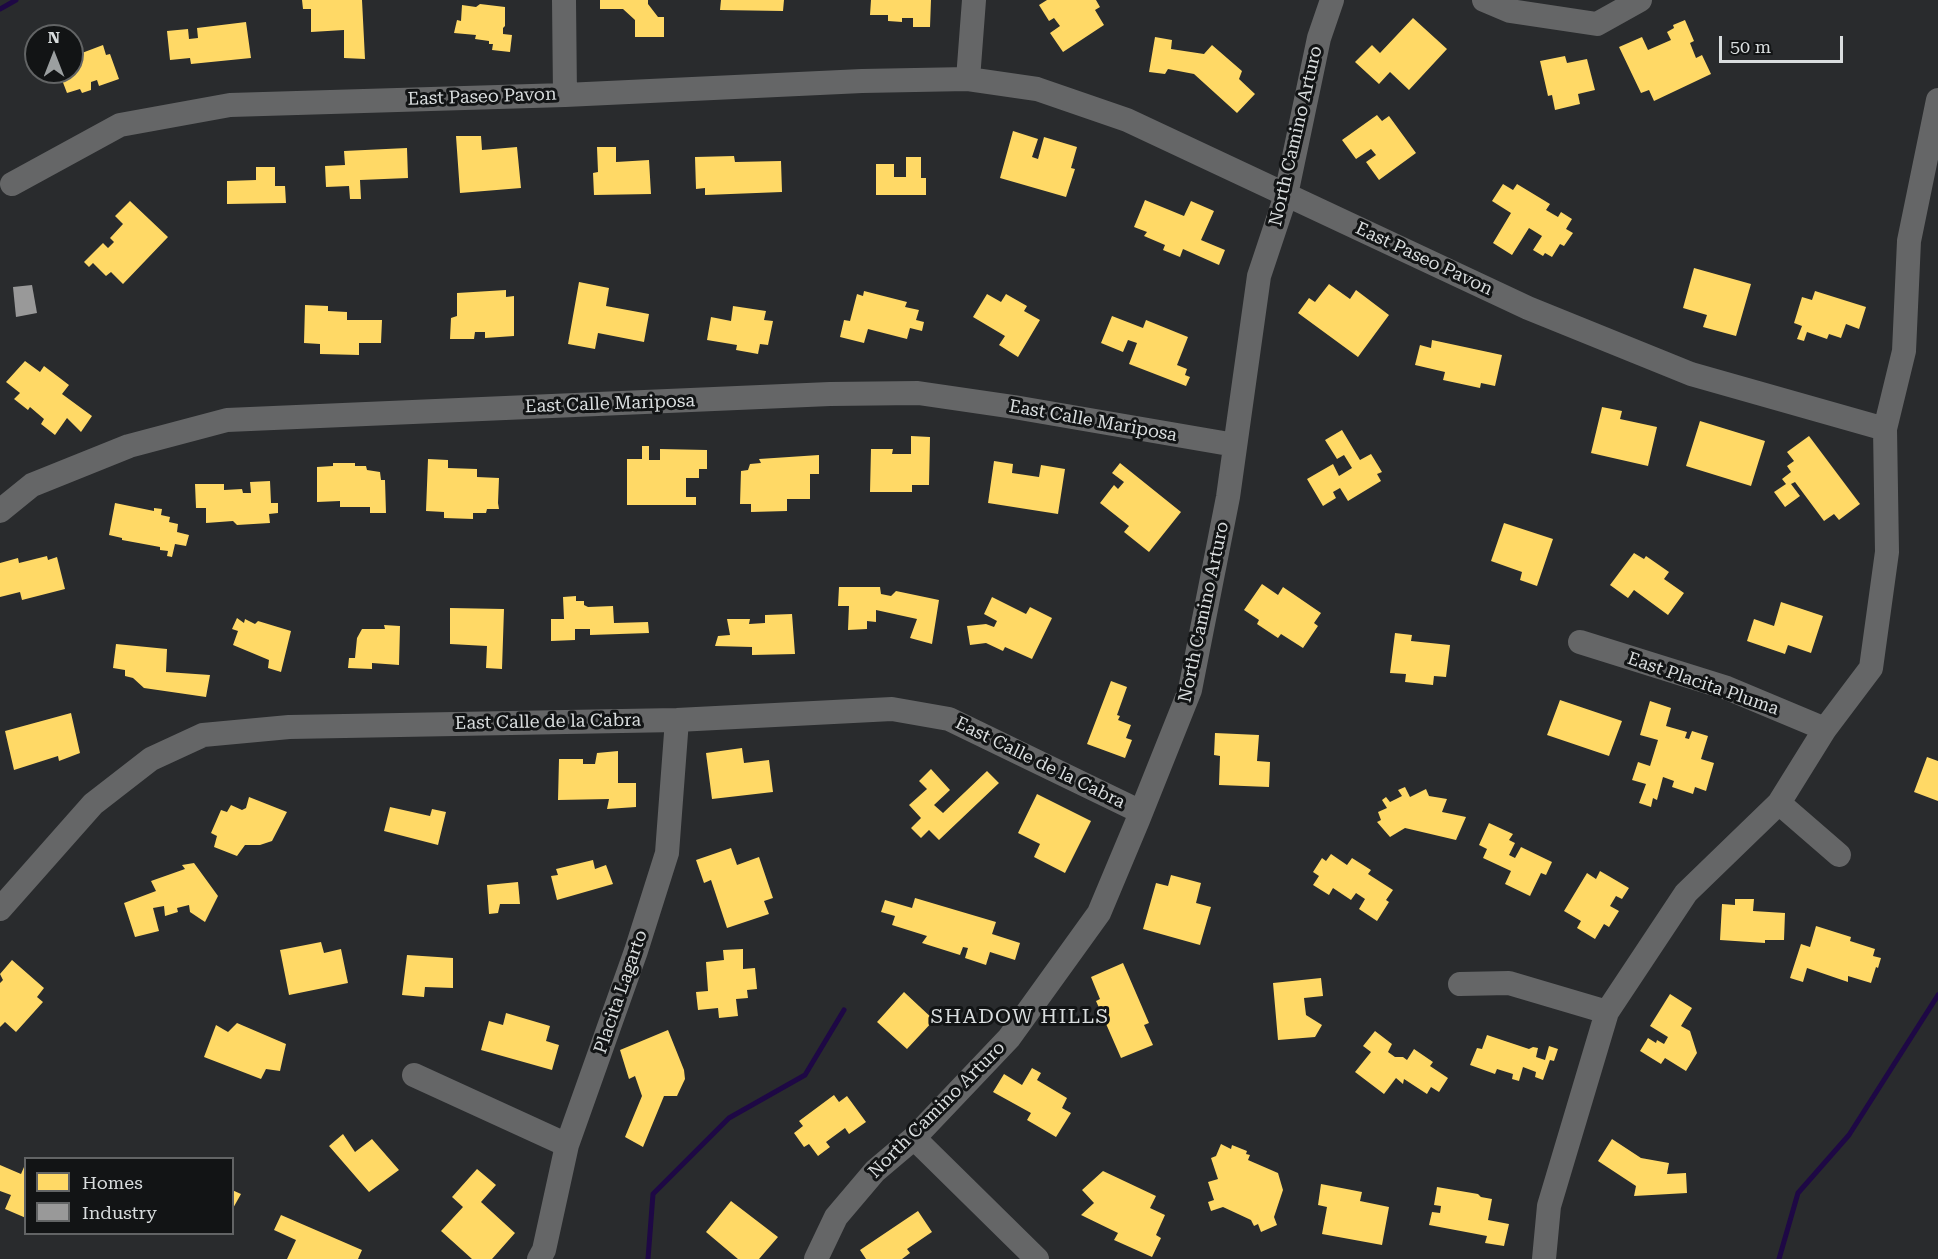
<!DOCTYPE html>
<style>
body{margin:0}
#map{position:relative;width:1938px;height:1259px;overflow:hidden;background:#292b2d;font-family:"Roboto Serif",serif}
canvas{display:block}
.legend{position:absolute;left:24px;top:1157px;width:210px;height:78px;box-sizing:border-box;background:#121415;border:2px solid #626465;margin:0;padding:8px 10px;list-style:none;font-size:18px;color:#d9ddde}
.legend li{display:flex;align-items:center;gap:12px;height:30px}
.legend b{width:30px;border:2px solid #626465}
.north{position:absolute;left:24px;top:24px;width:60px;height:60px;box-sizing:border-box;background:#121415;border:2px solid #626465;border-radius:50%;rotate:0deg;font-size:16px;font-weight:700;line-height:24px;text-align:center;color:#d9ddde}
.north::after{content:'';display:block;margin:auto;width:21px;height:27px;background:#9b9fa0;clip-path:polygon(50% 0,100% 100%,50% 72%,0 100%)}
.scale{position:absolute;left:1719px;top:36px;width:124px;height:27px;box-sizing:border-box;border:3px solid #d9ddde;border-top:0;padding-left:8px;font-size:18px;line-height:21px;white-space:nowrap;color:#d9ddde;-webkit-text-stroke:4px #121415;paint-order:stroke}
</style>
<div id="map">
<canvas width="1938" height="1259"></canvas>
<ul class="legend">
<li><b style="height:16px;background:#ffd966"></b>Homes</li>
<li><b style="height:16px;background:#999"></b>Industry</li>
</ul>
<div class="north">N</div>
<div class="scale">50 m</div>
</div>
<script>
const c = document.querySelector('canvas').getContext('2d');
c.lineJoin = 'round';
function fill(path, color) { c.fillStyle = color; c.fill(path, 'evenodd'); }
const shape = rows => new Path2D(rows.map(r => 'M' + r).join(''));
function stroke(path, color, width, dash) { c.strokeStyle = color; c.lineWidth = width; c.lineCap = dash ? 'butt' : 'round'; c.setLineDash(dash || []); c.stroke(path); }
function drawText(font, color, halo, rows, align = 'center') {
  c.font = font + ' "Roboto Serif",serif'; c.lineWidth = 6; c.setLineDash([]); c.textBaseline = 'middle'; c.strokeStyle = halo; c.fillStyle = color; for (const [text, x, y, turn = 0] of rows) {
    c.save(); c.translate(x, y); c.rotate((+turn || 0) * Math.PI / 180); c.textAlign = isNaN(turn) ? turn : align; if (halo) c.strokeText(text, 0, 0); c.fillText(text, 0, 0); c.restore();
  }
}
fill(shape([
 [302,0,362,0,365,59,344,58,344,30,311,32,311,9,303,9],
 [600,0,648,0,648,4,658,17,664,17,664,37,635,37,635,20,623,9,600,9],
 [721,0,784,0,783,11,720,10],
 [871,0,931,0,930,27,913,27,913,18,902,18,902,22,888,21,888,15,870,15],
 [1047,0,1096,0,1100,7,1095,10,1104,25,1063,52,1050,33,1060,26,1054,18,1049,21,1039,5],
 [480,4,505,7,505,26,503,28,503,34,512,35,510,52,492,50,493,44,489,44,489,41,475,39,476,35,454,33,457,20,461,21,462,5,476,7],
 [1413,18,1447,49,1409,90,1390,72,1379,84,1355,62,1372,45,1380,53],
 [1685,20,1694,41,1690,43,1696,58,1702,55,1711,74,1654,101,1649,90,1641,93,1619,47,1642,37,1648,50,1671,40,1667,32,1674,28,1673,25],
 [246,22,251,58,191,64,190,58,170,60,167,31,188,29,189,39,198,38,197,28],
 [1155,37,1172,40,1171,49,1204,54,1212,45,1242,71,1239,79,1255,94,1237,113,1194,74,1168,69,1165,74,1149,72],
 [103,45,106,55,110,54,119,79,99,86,97,80,91,82,91,90,82,93,80,89,67,93,59,72,72,72,72,50,74,56],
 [1565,56,1567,63,1587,59,1595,90,1578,94,1580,104,1555,110,1552,95,1548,96,1540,61],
 [1377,115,1382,121,1389,116,1416,153,1379,180,1366,162,1376,155,1371,149,1356,159,1342,140],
 [1013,131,1038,139,1032,157,1038,159,1044,137,1077,147,1071,168,1075,169,1066,197,1000,178],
 [456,136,481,136,482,150,517,147,521,188,460,193],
 [597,147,616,147,616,162,649,160,651,194,594,195,593,173,598,172],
 [407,148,408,178,360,180,361,199,350,199,349,186,326,187,325,166,345,165,344,151],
 [734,156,735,162,781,161,782,192,705,195,705,188,696,189,695,157],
 [906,157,921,157,921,178,926,178,926,195,876,195,876,164,894,164,894,177,906,177],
 [256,167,275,167,275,186,285,186,286,203,227,204,227,181,256,180],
 [1503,184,1513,190,1517,184,1550,204,1546,210,1558,217,1561,212,1572,219,1566,229,1573,233,1564,246,1560,244,1552,257,1545,253,1543,256,1533,250,1542,236,1529,228,1512,255,1493,243,1511,213,1492,201],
 [1145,200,1184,216,1191,201,1214,211,1201,240,1225,250,1219,265,1183,249,1180,257,1163,250,1165,245,1144,236,1147,232,1134,227],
 [130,201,168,237,123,284,111,272,106,276,93,263,89,267,84,262,103,243,108,248,114,242,110,238,123,224,115,216],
 [1694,268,1751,284,1736,336,1703,327,1707,315,1683,308],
 [579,282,609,288,606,306,649,314,644,342,598,333,595,349,568,344],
 [1329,284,1350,299,1356,290,1389,315,1358,357,1298,313,1309,298,1315,302],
 [506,290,506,297,514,296,514,336,485,338,485,332,475,332,474,339,450,339,451,318,457,316,457,293],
 [864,291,907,302,905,307,919,310,916,320,924,322,922,331,910,328,907,339,868,329,864,343,840,337,844,320,850,321,857,294,863,296],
 [1815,291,1866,307,1859,329,1846,324,1841,338,1829,334,1827,339,1807,332,1804,341,1797,339,1802,326,1794,323,1802,297,1812,300],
 [987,294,1001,302,1006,294,1027,306,1024,311,1040,320,1018,357,999,345,1005,336,973,317],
 [305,305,328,306,328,311,347,312,347,320,382,320,381,343,359,343,359,355,320,354,320,344,304,343],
 [733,306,766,311,764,320,773,321,768,345,760,344,758,354,736,350,737,345,707,340,711,317,731,321],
 [1112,316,1143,328,1146,320,1188,337,1177,365,1187,369,1185,375,1190,377,1186,386,1129,364,1137,343,1128,340,1123,352,1101,343],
 [1432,340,1502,355,1495,386,1481,383,1480,388,1443,380,1445,372,1415,365,1420,345,1431,348],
 [25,361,40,372,44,366,69,385,62,394,92,416,81,432,67,418,55,435,41,424,44,419,30,407,28,410,14,399,20,393,6,382],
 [1602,407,1622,411,1620,419,1657,427,1648,466,1591,453],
 [1700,421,1765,441,1751,486,1686,466],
 [1342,430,1360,460,1371,454,1382,472,1377,474,1381,481,1348,501,1340,488,1333,492,1336,498,1323,506,1307,479,1333,464,1339,476,1352,468,1344,455,1337,459,1325,440],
 [911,436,930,437,929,485,912,485,912,492,870,492,871,449,893,449,892,454,911,454],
 [1809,436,1860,504,1839,520,1834,514,1824,521,1795,482,1791,484,1800,496,1785,507,1774,492,1786,484,1782,479,1791,472,1787,466,1794,461,1787,452],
 [642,446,649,446,649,460,660,460,660,449,707,450,707,469,699,469,699,478,686,478,686,497,696,497,696,505,627,505,627,459,642,459],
 [819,455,819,474,810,474,810,499,787,499,787,511,751,512,751,504,740,504,741,471,748,470,750,464,761,463,759,459],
 [428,459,448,460,448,468,477,469,477,477,499,478,498,503,499,509,487,509,486,513,473,513,473,519,444,518,444,512,426,511],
 [994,461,1013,464,1012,473,1039,477,1041,465,1065,469,1058,514,988,503],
 [333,463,355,463,355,466,366,466,367,470,380,472,381,480,385,480,386,513,370,513,370,507,340,507,340,501,317,502,317,467,333,466],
 [1120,463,1181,512,1149,552,1124,532,1129,526,1100,503,1114,485,1118,489,1124,482,1112,473],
 [270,481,271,503,278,503,278,513,269,514,270,523,237,525,233,521,206,523,206,508,196,508,195,484,224,484,224,490,242,489,243,493,251,493,250,482],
 [115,503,154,511,154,508,162,509,161,515,170,517,169,522,178,524,177,532,189,535,186,546,175,544,172,557,167,556,168,551,160,550,160,547,122,540,122,538,109,535],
 [1504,523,1553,539,1537,586,1520,580,1522,572,1491,561],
 [1634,553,1644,559,1646,556,1669,572,1664,579,1684,593,1668,615,1634,590,1628,598,1610,585],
 [47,556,48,560,57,557,65,589,22,600,20,592,0,597,0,563,18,558,19,563],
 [1262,584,1278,595,1283,587,1321,613,1314,623,1318,626,1303,648,1281,634,1278,638,1257,624,1259,620,1244,610],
 [839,587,880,587,881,594,891,596,896,591,939,600,932,644,910,638,917,619,876,610,876,622,867,621,867,629,848,630,849,606,838,606],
 [576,596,576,601,584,601,584,605,588,607,613,606,614,623,648,622,649,633,590,635,590,629,575,629,575,640,551,641,551,619,564,619,563,597],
 [992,597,1026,614,1030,607,1052,618,1032,659,1005,647,1003,651,986,643,970,645,967,626,986,624,994,627,997,621,984,614],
 [1781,602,1823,616,1811,653,1788,645,1785,654,1747,641,1754,619,1774,626],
 [450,608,504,609,502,669,486,668,487,646,450,644],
 [792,614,795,654,752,655,752,647,715,646,718,636,730,635,727,619,750,619,749,624,765,623,765,615],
 [237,618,244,623,245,619,255,624,258,621,291,631,281,672,268,668,269,660,233,645,238,631,232,629],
 [384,625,400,626,399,665,372,663,372,669,348,668,349,658,355,658,357,638,362,629,385,629],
 [1395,633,1412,635,1411,641,1450,645,1446,677,1434,676,1433,685,1405,682,1406,674,1390,673],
 [116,644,167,649,166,672,210,675,206,697,144,688,133,678,125,676,125,670,113,668],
 [1111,681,1127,687,1117,715,1120,716,1118,720,1131,725,1126,738,1132,740,1125,758,1087,744],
 [1560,700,1622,721,1609,756,1547,735],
 [1650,701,1671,708,1666,726,1687,732,1685,738,1689,739,1692,731,1708,736,1701,759,1714,763,1706,791,1695,787,1693,794,1672,787,1674,781,1663,777,1657,800,1653,798,1651,807,1639,803,1646,784,1632,780,1638,762,1650,766,1658,740,1640,735],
 [71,713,80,753,59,761,58,756,14,770,5,731],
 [1215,733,1259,735,1257,761,1270,762,1269,787,1219,785,1220,756,1214,755],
 [742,748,744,763,769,760,773,792,712,799,706,753],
 [618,751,618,783,636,783,636,807,607,809,609,799,558,800,559,759,583,759,583,764,595,764,597,753],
 [1927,757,1938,761,1938,801,1914,792],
 [931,769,950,790,934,805,943,813,987,771,999,783,939,840,929,830,921,838,911,828,921,818,909,805,927,789,919,781],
 [1405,787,1410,797,1426,789,1429,796,1447,799,1442,812,1466,817,1456,840,1405,828,1390,837,1377,822,1381,820,1378,812,1387,808,1382,800,1386,797,1390,802,1402,796,1398,790],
 [1037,794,1091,821,1065,873,1034,857,1040,844,1018,833],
 [249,797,287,812,272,841,260,845,245,845,237,856,214,847,217,836,211,833,221,810,227,812,231,805,242,810,246,808],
 [390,807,430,816,432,809,446,812,438,845,384,831],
 [1489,823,1513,834,1509,840,1515,843,1509,855,1515,858,1521,847,1552,862,1546,875,1541,873,1530,896,1505,884,1511,871,1483,858,1487,849,1479,845],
 [731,848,737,865,759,857,773,898,764,901,769,914,727,928,711,880,704,883,696,860],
 [1331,854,1347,865,1352,858,1371,870,1368,874,1393,890,1386,900,1389,902,1377,921,1359,909,1365,899,1356,893,1351,900,1333,888,1329,895,1313,885,1319,876,1313,872,1322,858,1326,861],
 [593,860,595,869,606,865,613,884,557,900,551,876,558,875,556,869],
 [194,863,218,896,205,922,190,912,189,905,177,908,178,912,165,916,164,906,153,908,159,931,135,937,124,903,156,891,151,881,185,869,182,865],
 [1600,871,1629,888,1622,899,1616,896,1610,906,1619,911,1609,927,1604,924,1595,939,1577,928,1581,921,1564,911,1587,873,1596,879],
 [1171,875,1201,883,1196,903,1211,907,1200,945,1143,929,1156,883,1168,886],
 [518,882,520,904,500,904,498,913,489,914,487,885],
 [915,898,996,922,992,934,1020,943,1015,960,990,952,986,965,965,958,968,948,963,947,960,955,922,943,927,936,892,925,895,916,881,912,885,900,912,908],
 [1735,899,1754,899,1753,911,1785,913,1784,940,1765,940,1765,943,1720,940,1722,904,1735,905],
 [1816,926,1851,937,1850,941,1875,949,1873,956,1881,958,1878,968,1876,967,1871,983,1848,976,1848,982,1807,968,1803,982,1790,978,1801,944,1810,947],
 [321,942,324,953,341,949,348,983,289,995,280,950],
 [743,949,743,969,755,968,757,989,747,990,748,998,736,999,738,1016,719,1018,718,1008,698,1010,696,992,708,991,706,962,724,960,723,950],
 [407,955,453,958,453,988,425,987,424,997,402,995],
 [12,960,44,988,37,997,43,1002,16,1032,5,1022,0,1027,0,983,3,980,0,974],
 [1123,963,1149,1023,1144,1025,1153,1045,1121,1058,1096,1001,1100,999,1091,977],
 [1321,978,1323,996,1304,998,1306,1015,1322,1025,1315,1037,1278,1040,1273,983],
 [904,992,934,1020,907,1049,877,1022],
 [1670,994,1692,1008,1681,1026,1690,1031,1697,1053,1686,1071,1665,1058,1661,1064,1640,1051,1648,1038,1656,1043,1657,1040,1664,1044,1668,1037,1650,1026],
 [506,1013,550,1026,546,1041,559,1045,552,1070,481,1050,489,1021,503,1025],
 [237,1023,286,1044,280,1071,266,1069,261,1079,204,1057,216,1025,228,1032],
 [668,1030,684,1070,685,1079,677,1096,664,1096,643,1147,625,1137,642,1096,635,1076,629,1079,620,1050],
 [1375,1031,1392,1044,1388,1052,1395,1057,1403,1057,1407,1060,1414,1049,1433,1062,1430,1066,1448,1078,1439,1092,1431,1087,1427,1094,1404,1079,1403,1084,1396,1078,1384,1094,1355,1072,1371,1052,1363,1046],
 [1487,1035,1529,1049,1533,1047,1538,1048,1536,1057,1545,1060,1549,1046,1558,1049,1554,1061,1550,1060,1543,1080,1535,1077,1536,1072,1523,1067,1519,1081,1512,1079,1513,1074,1497,1069,1495,1074,1470,1065,1477,1048,1482,1049],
 [1032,1068,1041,1073,1037,1080,1067,1098,1062,1108,1071,1113,1056,1137,1027,1120,1031,1113,993,1092,1004,1074,1022,1085],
 [834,1095,839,1102,847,1096,866,1122,849,1134,845,1128,826,1142,830,1147,818,1156,809,1144,804,1147,794,1133,803,1126,799,1121],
 [343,1134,355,1152,372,1139,399,1170,369,1192,329,1146],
 [1612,1139,1641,1158,1669,1163,1667,1174,1686,1173,1687,1193,1634,1196,1636,1186,1598,1161],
 [1221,1144,1231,1149,1232,1145,1247,1151,1246,1154,1250,1155,1248,1160,1278,1173,1283,1190,1274,1217,1277,1225,1261,1232,1258,1224,1254,1226,1251,1220,1223,1207,1211,1211,1208,1202,1214,1200,1208,1182,1218,1179,1211,1158,1216,1156],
 [0,1165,21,1174,24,1167,26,1168,26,1218,5,1209,11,1195,0,1191],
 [477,1169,496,1185,481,1202,515,1233,492,1259,472,1259,441,1231,463,1207,452,1197],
 [1103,1171,1156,1196,1150,1208,1165,1215,1156,1235,1161,1238,1152,1257,1114,1240,1118,1233,1081,1215,1094,1203,1082,1190],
 [1321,1184,1362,1192,1360,1201,1389,1207,1382,1245,1322,1234,1327,1207,1318,1205],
 [1437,1187,1478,1194,1481,1197,1492,1199,1488,1220,1509,1224,1504,1246,1485,1243,1487,1236,1429,1225,1432,1212,1440,1213,1441,1206,1434,1205],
 [232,1190,241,1194,232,1210],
 [731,1201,778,1237,759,1259,738,1259,706,1232],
 [918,1211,932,1232,907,1249,910,1253,902,1259,866,1259,860,1250],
 [281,1215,362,1250,358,1259,287,1259,296,1240,274,1230]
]), '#ffd966');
fill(shape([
 [32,285,37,313,16,317,13,287]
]), '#999');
stroke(shape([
 [0,9,16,0],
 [648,1259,653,1194,729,1118,805,1075,844,1010],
 [1779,1259,1798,1193,1849,1135,1938,995]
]), '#1e0845', 5);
stroke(shape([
 [564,0,565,95],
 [1484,0,1510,11,1597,24,1640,0],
 [968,79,974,0],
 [12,184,120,125,230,105,565,95,862,81,968,79,1037,89,1127,120,1528,308,1691,374,1885,429],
 [0,511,32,485,129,446,227,420,830,394,918,393,1014,407,1235,445],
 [1580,642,1727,688,1825,729],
 [1779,803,1839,855],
 [0,909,93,804,151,759,203,735,289,727,677,720,892,709,949,719,1141,812],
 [1460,984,1509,983,1607,1012],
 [414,1075,567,1145],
 [914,1138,1037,1259],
 [539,1259,544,1250,567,1145,636,951,667,853,677,720],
 [816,1259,836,1217,875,1171,914,1138,1009,1038,1099,913,1138,820,1190,690,1228,497,1259,276,1286,195,1319,38,1332,0],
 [1544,1259,1549,1206,1607,1012,1686,893,1779,803,1825,729,1871,668,1887,552,1885,429,1904,351,1909,241,1938,100]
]), '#656667', 24);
drawText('18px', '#d9ddde', '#121415', [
 ["East Paseo Pavon",482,97,-2],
 ["North Camino Arturo",1296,136,-77],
 ["East Paseo Pavon",1424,259,25],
 ["East Calle Mariposa",610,404,-2],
 ["East Calle Mariposa",1093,421,10],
 ["North Camino Arturo",1204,612,-78],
 ["East Placita Pluma",1703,684,19],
 ["East Calle de la Cabra",548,722,-1],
 ["East Calle de la Cabra",1040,763,26],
 ["Placita Lagarto",621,992,-71],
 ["North Camino Arturo",937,1110,-45]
]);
c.letterSpacing = '1.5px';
drawText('20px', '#d9ddde', '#121415', [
 ["SHADOW HILLS",1020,1017]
]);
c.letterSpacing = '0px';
</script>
